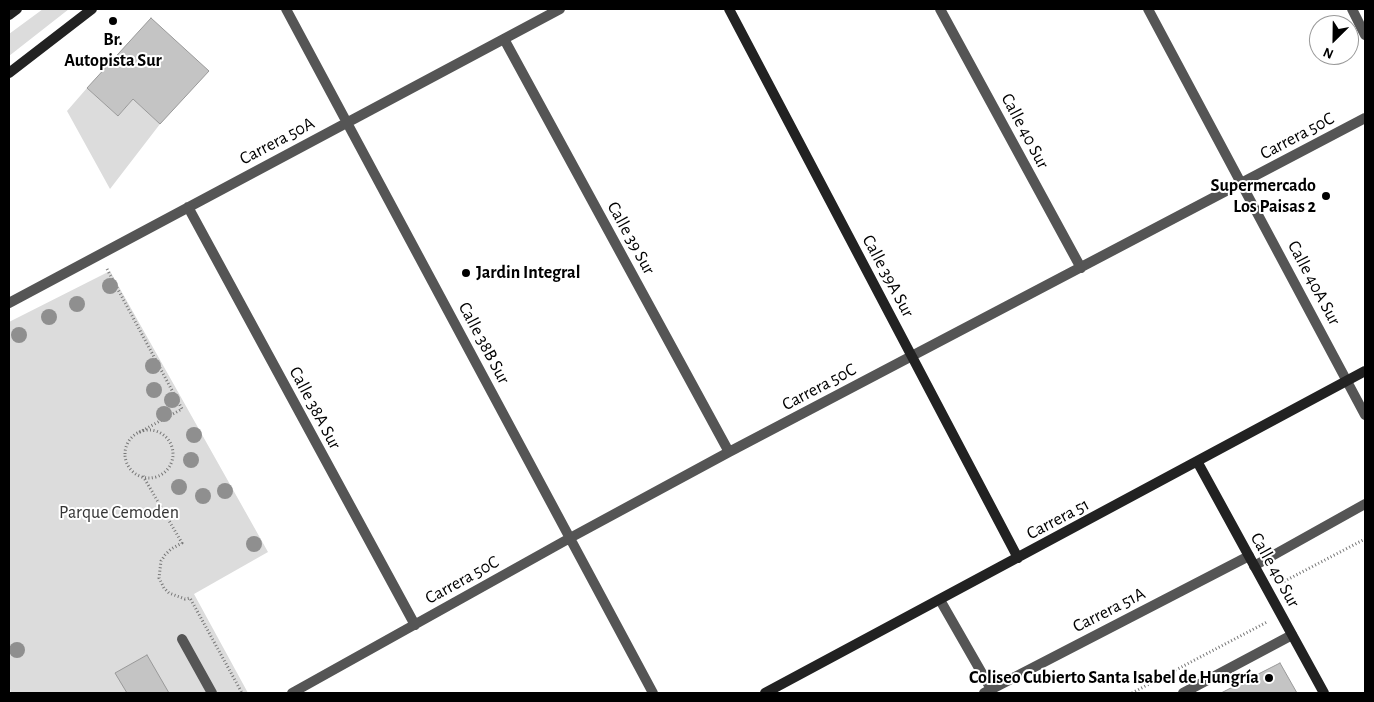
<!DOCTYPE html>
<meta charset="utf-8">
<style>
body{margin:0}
#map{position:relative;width:1374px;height:702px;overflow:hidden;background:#fff;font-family:"Alegreya Sans",sans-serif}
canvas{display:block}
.frame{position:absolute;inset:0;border:10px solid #000;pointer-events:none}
.north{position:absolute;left:1309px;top:15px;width:50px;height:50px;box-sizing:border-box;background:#fff;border:1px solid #999;border-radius:50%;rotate:203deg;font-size:14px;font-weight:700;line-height:20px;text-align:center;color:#000}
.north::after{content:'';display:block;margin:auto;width:18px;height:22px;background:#000;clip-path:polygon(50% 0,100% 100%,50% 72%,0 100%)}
</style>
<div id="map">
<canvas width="1374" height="702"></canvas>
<div class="frame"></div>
<div class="north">N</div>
</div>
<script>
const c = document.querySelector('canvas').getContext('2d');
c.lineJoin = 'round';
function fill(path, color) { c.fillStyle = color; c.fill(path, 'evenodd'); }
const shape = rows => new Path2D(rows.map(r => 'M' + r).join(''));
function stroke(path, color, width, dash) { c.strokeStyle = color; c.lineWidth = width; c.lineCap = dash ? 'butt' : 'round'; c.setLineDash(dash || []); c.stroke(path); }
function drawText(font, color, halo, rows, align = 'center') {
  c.font = font + ' "Alegreya Sans",sans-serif'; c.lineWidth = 4; c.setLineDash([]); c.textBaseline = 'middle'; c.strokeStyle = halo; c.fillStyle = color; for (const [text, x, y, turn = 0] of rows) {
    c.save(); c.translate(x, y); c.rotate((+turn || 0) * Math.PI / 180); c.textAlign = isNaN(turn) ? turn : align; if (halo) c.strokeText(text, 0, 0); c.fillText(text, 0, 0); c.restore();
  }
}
fill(shape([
 [43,9,69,9,9,56,9,34],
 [87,88,118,116,133,99,160,124,110,189,67,111],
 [110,271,268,552,194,594,248,693,11,693,9,685,9,322]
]), '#dcdcdc');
const building = shape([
 [151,18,209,71,160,124,133,99,118,116,87,88,151,18],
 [147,655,169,693,127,693,115,673,147,655],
 [1280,663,1297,693,1221,693,1280,663]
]);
fill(building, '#c4c4c4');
stroke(building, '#999', 1);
stroke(shape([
 [107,269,182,409,138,433],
 '125 454a24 24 0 1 1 48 0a24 24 0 1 1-48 0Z',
 [143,476,182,543,171,549,165,555,161,561,159,578,164,588,169,593,185,599,190,598,242,693],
 [1281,583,1365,539],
 [1132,693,1267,622]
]), '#777', 3, [1, 2.5]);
stroke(shape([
 [1254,566,1365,504],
 [182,639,212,693],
 [1183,693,1292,635]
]), '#555', 10);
stroke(shape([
 [286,9,653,693],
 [940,9,1081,268],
 [1148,9,1365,415],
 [1352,9,1365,35],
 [504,39,729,452],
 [188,207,415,625],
 [9,303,560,9],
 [940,600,991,689],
 [292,693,570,538,729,452,1365,118],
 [984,693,1249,556]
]), '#555', 10);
stroke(shape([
 [729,9,1018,558],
 [9,15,17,9],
 [9,73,92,9],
 [1198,463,1324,693],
 [765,693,1365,371]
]), '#222', 10);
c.fillStyle = '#8f8f8f';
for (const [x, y] of [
 [110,286],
 [77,304],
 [49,317],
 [19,335],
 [153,366],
 [154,390],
 [172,400],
 [164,414],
 [194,435],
 [191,460],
 [179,487],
 [225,491],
 [203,496],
 [254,544],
 [17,650]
]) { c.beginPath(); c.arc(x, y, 8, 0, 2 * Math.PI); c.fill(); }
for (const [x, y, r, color] of [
 [113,21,5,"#000"],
 [1326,196,5,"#000"],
 [466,273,5,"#000"],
 [1269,678,5,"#000"]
]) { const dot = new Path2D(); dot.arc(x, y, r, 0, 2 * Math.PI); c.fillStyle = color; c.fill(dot); stroke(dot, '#fff', 2); }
drawText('bold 18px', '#000', '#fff', [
 ["Br.",113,40,"center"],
 ["Autopista Sur",113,61,"center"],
 ["Supermercado",1316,186],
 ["Los Paisas 2",1316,207],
 ["Jardin Integral",476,273,"left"],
 ["Coliseo Cubierto Santa Isabel de Hungría",1259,678]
], 'right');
drawText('18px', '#000', '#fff', [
 ["Calle 40 Sur",1025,131,62],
 ["Carrera 50C",1297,136,-28],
 ["Carrera 50A",277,141,-28],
 ["Calle 39 Sur",631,238,61],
 ["Calle 39A Sur",888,276,62],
 ["Calle 40A Sur",1314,283,62],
 ["Calle 38B Sur",484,343,62],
 ["Carrera 50C",819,387,-28],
 ["Calle 38A Sur",315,408,62],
 ["Carrera 51",1058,519,-28],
 ["Calle 40 Sur",1275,570,61],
 ["Carrera 50C",462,580,-29],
 ["Carrera 51A",1109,610,-27]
]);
drawText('18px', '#333', '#fff', [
 ["Parque Cemoden",119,513]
]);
</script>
